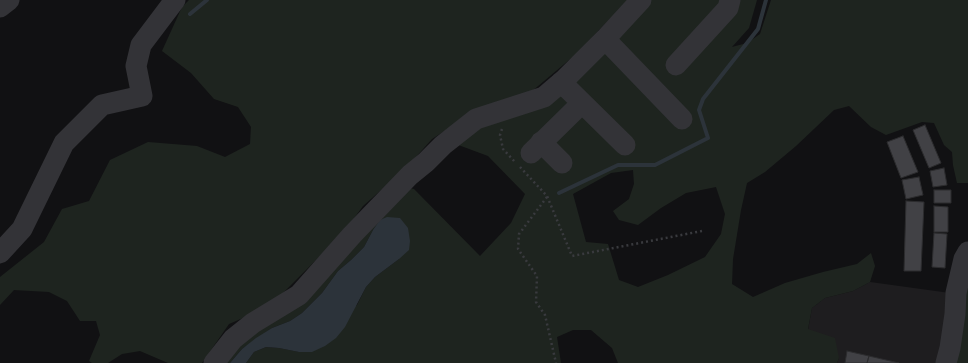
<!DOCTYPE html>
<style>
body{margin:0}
canvas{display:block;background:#111113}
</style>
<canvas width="968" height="363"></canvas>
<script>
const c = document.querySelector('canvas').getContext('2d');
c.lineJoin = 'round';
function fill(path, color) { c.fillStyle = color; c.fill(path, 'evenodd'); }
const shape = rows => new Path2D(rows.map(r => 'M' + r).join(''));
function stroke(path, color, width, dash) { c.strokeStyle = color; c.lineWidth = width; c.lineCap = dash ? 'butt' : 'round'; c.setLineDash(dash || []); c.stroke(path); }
fill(shape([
 [870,282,950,293,941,363,837,363,839,358,808,330,812,308,825,298,853,291]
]), '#1e1d1f');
fill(shape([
 [189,0,628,0,575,55,525,97,460,121,432,139,406,168,363,206,344,232,277,299,259,311,229,324,202,363,168,363,140,351,122,354,108,363,92,363,89,361,100,335,96,321,80,321,67,301,49,292,14,290,0,305,0,277,44,242,62,209,89,201,110,160,148,142,197,146,225,157,250,144,251,127,238,107,214,99,191,73,162,51,182,7],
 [648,0,757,0,749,28,732,47,747,43,760,34,771,0,968,0,968,183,957,183,953,165,952,152,944,145,934,123,922,122,886,135,871,127,849,106,834,110,796,146,765,172,747,183,741,210,733,259,732,284,753,297,785,283,823,272,857,264,871,253,875,266,870,282,853,291,825,298,812,308,808,329,835,338,839,358,837,363,618,363,612,348,591,330,573,330,557,337,561,363,246,363,254,352,266,347,279,348,299,352,357,305,366,287,375,277,399,259,373,230,364,247,351,260,338,271,322,293,302,313,290,321,272,328,242,349,230,363,218,363,405,187,414,189,480,256,511,223,525,194,488,156,453,143,490,123,550,102],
 [633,170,634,184,629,199,613,211,619,220,638,225,661,208,686,193,716,187,725,214,721,234,705,257,668,275,638,287,619,280,608,244,586,242,573,194,611,173],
 [968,284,968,363,951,363]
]), '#1e241f');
fill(shape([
 [387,217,400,218,408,228,410,241,409,250,399,259,375,277,366,287,345,327,336,338,325,346,312,352,299,352,279,348,266,347,254,352,246,363,230,363,242,349,256,338,272,328,290,321,302,313,322,293,338,271,351,260,364,247,373,230,380,220]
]), '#2c333a');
stroke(shape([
 [190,14,207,0],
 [559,193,618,165,655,165,708,138,699,110,703,99,758,29,766,0]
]), '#2c333a', 4);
const building = shape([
 [925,125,941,163,929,168,913,130,925,125],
 [903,136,918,172,901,178,887,142,903,136],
 [944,168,947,185,933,187,930,171,944,168],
 [919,177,923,195,906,199,902,180,919,177],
 [934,190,951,190,951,203,934,203,934,190],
 [906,201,924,202,921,271,904,271,906,201],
 [934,206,948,207,948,232,934,232,934,206],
 [934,233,947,234,945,268,932,267,934,233],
 [847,351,869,356,867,363,845,363,847,351],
 [869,356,899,363,867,363,869,356]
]);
fill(building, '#414145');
stroke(building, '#2c2c2e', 1);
stroke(shape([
 [502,129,500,135,503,149,515,162],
 [520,167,547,196,572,256,702,231],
 [547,197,519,234,518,249,537,276,536,302,545,315,556,363]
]), '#393a3e', 2.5, [2, 3]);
stroke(shape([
 [0,7,9,0],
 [605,39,682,119],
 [676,65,728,8,730,0],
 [561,82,625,145],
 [541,142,562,163],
 [531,153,582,103],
 [0,253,22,229,64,143,102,105,142,96,136,66,141,45,175,0],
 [214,363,233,339,253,323,299,295,352,235,410,175,426,162,443,145,476,119,544,97,565,79,605,39,641,0],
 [946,363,950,348,955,314,956,293,964,259,968,252]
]), '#333337', 21);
</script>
